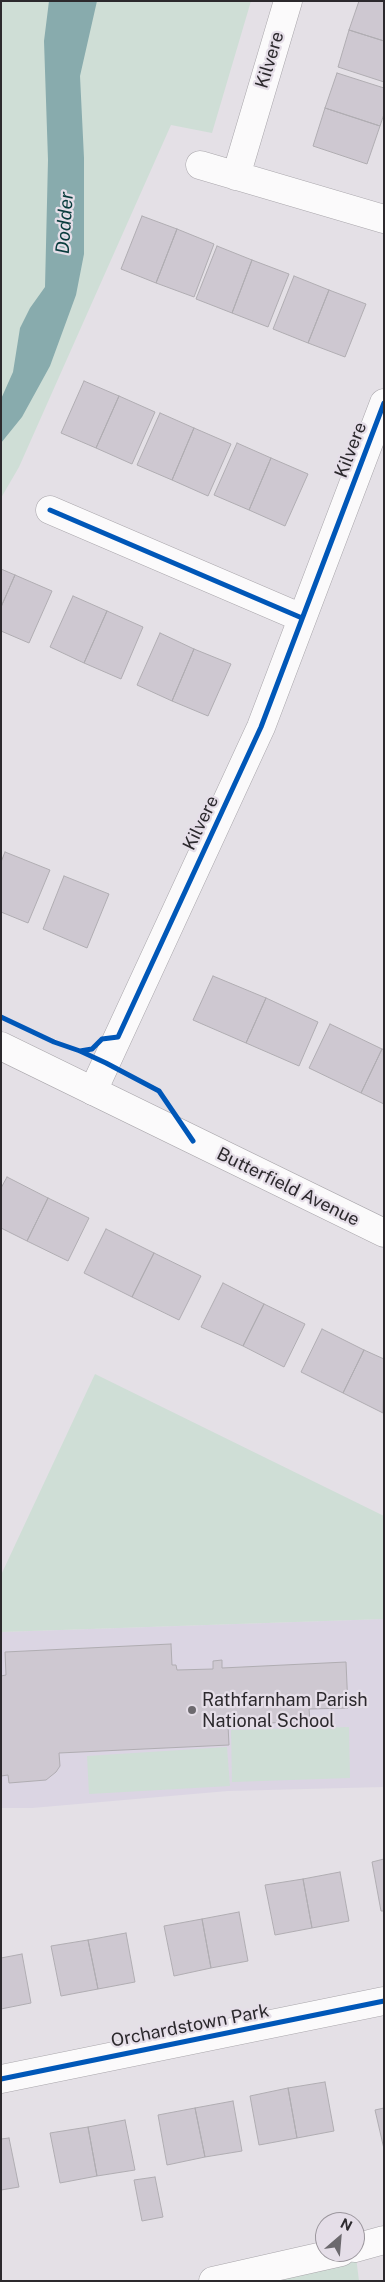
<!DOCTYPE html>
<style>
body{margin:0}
#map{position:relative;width:385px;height:2282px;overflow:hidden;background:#e4e0e6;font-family:"Public Sans",sans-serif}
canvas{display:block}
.frame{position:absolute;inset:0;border:2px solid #2c292d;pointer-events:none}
.north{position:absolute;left:315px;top:2212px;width:50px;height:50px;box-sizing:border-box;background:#e5dee8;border:1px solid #9b969d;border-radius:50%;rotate:27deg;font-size:14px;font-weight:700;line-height:20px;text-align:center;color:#2c292d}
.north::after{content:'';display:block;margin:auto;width:18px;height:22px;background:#6c696e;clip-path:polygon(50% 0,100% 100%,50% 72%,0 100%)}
</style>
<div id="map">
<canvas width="385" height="2282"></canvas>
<div class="frame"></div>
<div class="north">N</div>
</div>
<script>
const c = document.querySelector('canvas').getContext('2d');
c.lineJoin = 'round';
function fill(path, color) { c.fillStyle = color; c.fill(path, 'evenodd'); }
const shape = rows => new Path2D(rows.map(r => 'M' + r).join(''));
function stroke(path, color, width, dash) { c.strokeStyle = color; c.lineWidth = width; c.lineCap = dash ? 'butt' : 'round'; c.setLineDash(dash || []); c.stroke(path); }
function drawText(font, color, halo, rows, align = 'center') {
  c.font = font + ' "Public Sans",sans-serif'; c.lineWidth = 4.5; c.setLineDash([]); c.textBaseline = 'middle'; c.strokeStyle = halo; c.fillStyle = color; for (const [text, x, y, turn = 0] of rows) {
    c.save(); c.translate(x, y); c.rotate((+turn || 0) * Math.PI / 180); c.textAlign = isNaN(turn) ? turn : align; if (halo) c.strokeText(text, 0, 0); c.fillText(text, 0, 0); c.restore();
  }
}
fill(shape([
 [383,1619,384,1787,228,1791,32,1808,1,1808,1,1632]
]), '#dbd5e3');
fill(shape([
 [1,1,251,1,212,133,171,125,19,467,1,498],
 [95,1374,384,1516,384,1619,1,1632,1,1575],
 [349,1727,350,1778,232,1782,231,1730],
 [227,1747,230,1786,89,1794,87,1756],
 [356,2257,359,2281,243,2281]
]), '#cfded6');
fill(shape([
 [49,1,97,1,80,76,84,158,84,254,76,295,50,366,22,417,1,443,1,399,13,372,20,328,30,308,45,287,48,160,44,41]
]), '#88abad');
const building = shape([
 [359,1,384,1,384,41,349,30,359,1],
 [349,30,384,41,384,82,338,67,349,30],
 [337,73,384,88,384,114,380,126,325,108,337,73],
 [325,108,380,126,367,164,313,146,325,108],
 [142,216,177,229,156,283,121,269,142,216],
 [177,229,214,244,194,297,156,283,177,229],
 [217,246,252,260,232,313,196,299,217,246],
 [252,260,289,274,268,327,232,313,252,260],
 [294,276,329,290,308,343,273,329,294,276],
 [329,290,366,304,345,357,308,343,329,290],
 [84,381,119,396,96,448,61,433,84,381],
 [119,396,155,412,132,464,96,448,119,396],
 [160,413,194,428,172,480,137,465,160,413],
 [194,428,231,444,208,496,172,480,194,428],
 [237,443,271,458,249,510,214,495,237,443],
 [271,458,308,474,285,526,249,510,271,458],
 [1,569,15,575,1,607,1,569],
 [15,575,52,591,29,643,1,631,1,607,15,575],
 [73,596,107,611,84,663,50,647,73,596],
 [107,611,143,627,121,679,84,663,107,611],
 [160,633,194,649,172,701,137,685,160,633],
 [194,649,231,664,208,716,172,701,194,649],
 [5,852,50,870,28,923,1,912,1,862,5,852],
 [64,876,109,894,87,948,43,929,64,876],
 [213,976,266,998,246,1043,193,1020,213,976],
 [266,998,318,1022,299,1066,246,1043,266,998],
 [330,1024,382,1049,361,1093,309,1068,330,1024],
 [382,1049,384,1050,384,1104,361,1093,382,1049],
 [7,1177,48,1198,27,1241,1,1228,1,1188,7,1177],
 [48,1198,89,1218,68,1261,27,1241,48,1198],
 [106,1229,154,1253,132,1297,84,1273,106,1229],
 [154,1253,201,1276,179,1320,132,1297,154,1253],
 [223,1283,264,1304,243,1346,201,1327,223,1283],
 [264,1304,305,1324,284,1367,243,1346,264,1304],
 [322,1329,364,1350,343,1393,301,1372,322,1329],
 [364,1350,384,1359,383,1413,343,1393,364,1350],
 [171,1644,172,1665,176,1665,177,1670,213,1669,213,1661,222,1660,222,1668,346,1662,348,1708,309,1709,310,1721,228,1725,229,1745,59,1753,60,1766,56,1772,46,1780,9,1783,8,1775,1,1776,1,1676,6,1675,5,1652,171,1644],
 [384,1859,384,1911,381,1911,372,1862,384,1859],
 [340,1872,349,1921,312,1928,303,1879,340,1872],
 [303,1879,312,1928,275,1935,265,1885,303,1879],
 [239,1912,248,1961,211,1968,202,1919,239,1912],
 [202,1919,211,1968,174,1976,164,1926,202,1919],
 [126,1933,135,1982,98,1989,88,1940,126,1933],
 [88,1940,98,1989,61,1996,51,1946,88,1940],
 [22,1954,31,2003,1,2009,1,1958,22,1954],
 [325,2082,334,2131,297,2138,288,2088,325,2082],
 [288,2088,297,2138,259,2145,250,2096,288,2088],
 [233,2101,242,2151,205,2157,195,2108,233,2101],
 [195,2108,205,2157,167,2165,158,2115,195,2108],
 [384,2108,384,2149,375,2110,384,2108],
 [125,2120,135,2170,97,2176,88,2127,125,2120],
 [88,2127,97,2176,60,2183,50,2133,88,2127],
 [9,2138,19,2187,1,2190,1,2139,9,2138],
 [155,2177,163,2217,142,2221,134,2180,155,2177]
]);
fill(building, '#cec8d1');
stroke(building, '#b0adb2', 1);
const street = shape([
 [200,165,384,219],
 [236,176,288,1],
 [50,510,302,618],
 [93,1091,261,727,384,403],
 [1,2079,384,2001],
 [355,2248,384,2240],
 [213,2281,341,2252]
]);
const secondary = shape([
 [1,1046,384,1233]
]);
stroke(street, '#a9a6ab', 29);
stroke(secondary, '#a9a6ab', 29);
stroke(street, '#fbfafb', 28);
stroke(secondary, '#fbfafb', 28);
stroke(shape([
 [50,510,302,618],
 [1,1017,54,1042,80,1051,106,1063,159,1091,193,1141],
 [80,1051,92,1049,102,1039,118,1037,261,727,384,403],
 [1,2079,384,2001]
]), '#0057b8', 5);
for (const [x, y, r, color] of [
 [192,1710,5,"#6c696e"]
]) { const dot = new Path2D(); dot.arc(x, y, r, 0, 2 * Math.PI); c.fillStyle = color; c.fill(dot); stroke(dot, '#e5dee8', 2); }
drawText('18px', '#2c292d', '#e5dee8', [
 ["Kilvere",270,60,-73],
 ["Kilvere",351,450,-69],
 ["Kilvere",201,823,-64],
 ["Butterfield Avenue",288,1187,26],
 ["Orchardstown Park",190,2026,-11]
]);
drawText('18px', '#2c292d', '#e5dee8', [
 ["Rathfarnham Parish",202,1700],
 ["National School",202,1721]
], 'left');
drawText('italic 19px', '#083b3c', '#e5dee8', [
 ["Dodder",65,223,-86]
]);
</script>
